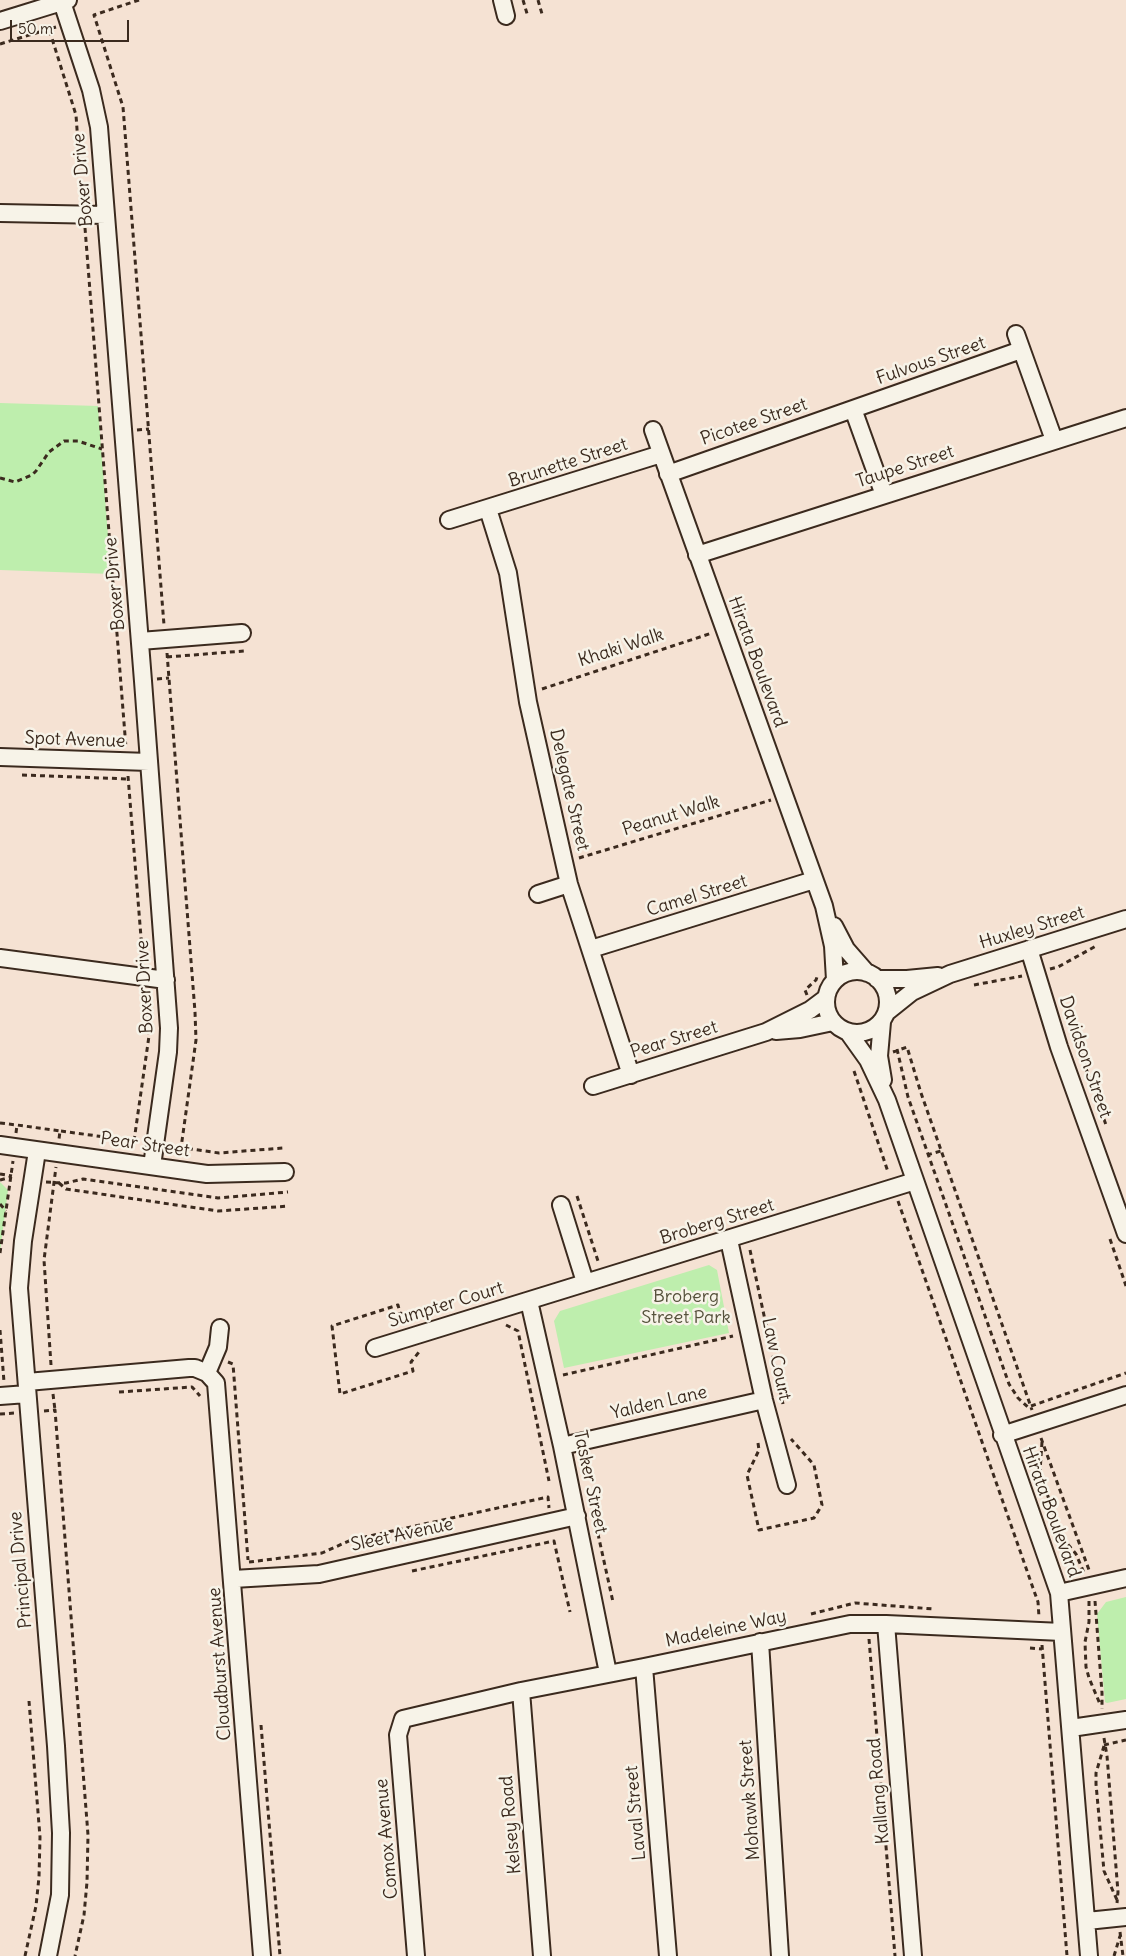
<!DOCTYPE html>
<style>
body{margin:0}
#map{position:relative;width:1126px;height:1956px;overflow:hidden;background:#f5e2d3;font-family:Delius,sans-serif}
canvas{display:block}
.scale{position:absolute;left:10px;top:20px;width:119px;height:22px;box-sizing:border-box;border:2px solid #3b2a1e;border-top:0;padding-left:6px;font-size:15px;line-height:18px;white-space:nowrap;color:#3b2a1e;-webkit-text-stroke:4px #f7f3e8;paint-order:stroke}
</style>
<div id="map">
<canvas width="1126" height="1956"></canvas>
<div class="scale">50 m</div>
</div>
<script>
const c = document.querySelector('canvas').getContext('2d');
c.lineJoin = 'round';
function fill(path, color) { c.fillStyle = color; c.fill(path, 'evenodd'); }
const shape = rows => new Path2D(rows.map(r => 'M' + r).join(''));
function stroke(path, color, width, dash) { c.strokeStyle = color; c.lineWidth = width; c.lineCap = dash ? 'butt' : 'round'; c.setLineDash(dash || []); c.stroke(path); }
function drawText(font, color, halo, rows, align = 'center') {
  c.font = font + ' Delius,sans-serif'; c.lineWidth = 5; c.setLineDash([]); c.textBaseline = 'middle'; c.strokeStyle = halo; c.fillStyle = color; for (const [text, x, y, turn = 0] of rows) {
    c.save(); c.translate(x, y); c.rotate((+turn || 0) * Math.PI / 180); c.textAlign = isNaN(turn) ? turn : align; if (halo) c.strokeText(text, 0, 0); c.fillText(text, 0, 0); c.restore();
  }
}
fill(shape([
 [0,403,98,406,111,574,0,570],
 [0,1182,8,1190,0,1252],
 [709,1265,717,1270,729,1333,564,1368,554,1321,560,1311],
 [1126,1597,1126,1699,1107,1703,1105,1702,1097,1614,1106,1602]
]), '#beeead');
const minor = shape([
 [502,0,506,16],
 [62,2,91,90,99,127,143,681,169,1028,168,1052,152,1166],
 [0,21,68,0],
 [0,213,106,215],
 [1016,334,1054,440],
 [853,409,884,495],
 [653,430,824,906,833,946,835,980],
 [668,474,1021,350],
 [488,509,508,573,528,702,569,884,631,1075],
 [449,520,661,454],
 [697,555,1126,418],
 [140,641,242,633],
 [0,757,149,762],
 [538,894,569,884],
 [834,926,846,949,867,973],
 [591,949,814,880],
 [1029,949,1059,1047,1126,1234],
 [0,958,166,980],
 '826 1002a31 31 0 1 1 62 0a31 31 0 1 1-62 0Z',
 [877,979,907,979,938,976],
 [887,1012,912,992,950,974,1126,919],
 [882,1022,879,1056,883,1080],
 [776,1031,800,1029,833,1022],
 [848,1032,868,1060,887,1100,1059,1593,1089,1956],
 [593,1086,766,1032,810,1010,826,998],
 [0,1145,207,1174,285,1172],
 [37,1151,23,1241,19,1288,56,1746,61,1833,60,1895,48,1956],
 [561,1205,585,1282],
 [729,1240,764,1400,787,1485],
 [529,1301,562,1446,608,1673],
 [375,1348,915,1181],
 [207,1373,218,1347,220,1328],
 [27,1382,189,1368,195,1368,207,1373,216,1383,262,1956],
 [0,1396,27,1394],
 [1002,1435,1126,1395],
 [562,1446,764,1400],
 [233,1579,319,1574,577,1516],
 [1059,1593,1126,1578],
 [886,1624,913,1956],
 [760,1642,780,1956],
 [644,1667,668,1956],
 [521,1691,542,1956],
 [1071,1728,1126,1720],
 [1087,1921,1126,1917],
 [416,1956,398,1735,403,1719,521,1691,644,1667,850,1624,886,1624,1062,1632]
]);
stroke(minor, '#3b2a1e', 20);
stroke(shape([
 [139,0,94,15,123,107,164,625],
 [523,0,528,17],
 [538,0,542,14],
 [56,27,49,29,76,115,82,199],
 [0,44,49,29],
 [85,228,126,748],
 [137,430,149,429],
 [0,478,15,482,32,475,36,471,49,452,64,441,78,441,102,449],
 [167,653,195,1012,196,1040,181,1148],
 [167,657,244,651],
 [157,679,169,678],
 [542,689,712,633],
 [22,775,129,779],
 [128,776,143,962],
 [579,858,771,800],
 [1050,969,1058,967,1096,946],
 [974,985,1022,976],
 [807,995,805,990,816,980,818,974],
 [1077,1043,1106,1125],
 [897,1049,908,1097,1009,1384,1018,1398,1030,1409],
 [893,1052,907,1047,921,1093,1032,1410],
 [854,1071,888,1172,887,1173],
 [0,1123,17,1125],
 [61,1131,141,1142],
 [16,1133,17,1125,60,1131,59,1139],
 [134,1141,149,1036,146,993],
 [170,1146,219,1153,283,1148],
 [927,1155,941,1151],
 [0,1174,12,1176],
 [0,1180,11,1177],
 [46,1182,66,1183,83,1179,218,1198,288,1192],
 [59,1183,66,1189,218,1211,289,1206],
 [577,1196,598,1261],
 [898,1201,1033,1588,1038,1602,1039,1617],
 [0,1204,6,1211],
 [1110,1239,1126,1286],
 [750,1250,783,1404],
 [0,1253,13,1161],
 [412,1318,400,1313,398,1305,332,1326,340,1394,413,1371,411,1362,419,1352],
 [506,1325,518,1331,549,1481],
 [0,1330,4,1382],
 [228,1362,233,1364,248,1560],
 [51,1365,44,1260,56,1167],
 [563,1375,733,1336],
 [119,1392,192,1387,200,1396],
 [53,1394,55,1410],
 [1031,1406,1126,1373],
 [44,1411,55,1410,88,1835,87,1882,84,1915,75,1956],
 [0,1414,15,1413],
 [1041,1438,1089,1570],
 [1042,1442,1040,1472,1057,1524,1066,1542,1076,1554,1084,1573],
 [758,1443,759,1450,747,1475,759,1530,814,1518,822,1505,814,1465,791,1439],
 [594,1516,613,1602],
 [249,1562,322,1553,351,1540,548,1497,549,1508],
 [412,1571,554,1541,570,1612],
 [1089,1601,1089,1622,1085,1642,1086,1667,1089,1678,1100,1704],
 [1095,1601,1102,1693,1102,1709],
 [811,1614,855,1603,934,1609],
 [869,1639,895,1956],
 [1042,1645,1067,1956],
 [1030,1648,1042,1649],
 [261,1725,280,1956],
 [1104,1738,1107,1756,1118,1892,1117,1903],
 [1104,1745,1126,1740],
 [1104,1746,1096,1773,1096,1784,1104,1871,1117,1900],
 [1120,1932,1123,1956],
 [25,1956,36,1906,39,1877,40,1837,29,1701],
 [1114,1956,1120,1936]
]), '#3b2a1e', 3, [5, 4]);
stroke(minor, '#f7f3e8', 16);
drawText('18px', '#3b2a1e', '#f7f3e8', [
 ["Boxer Drive",83,180,-95],
 ["Fulvous Street",931,361,-19],
 ["Picotee Street",754,422,-19],
 ["Brunette Street",568,463,-18],
 ["Taupe Street",905,467,-18],
 ["Boxer Drive",115,584,-95],
 ["Khaki Walk",621,648,-18],
 ["Hirata Boulevard",757,662,70],
 ["Spot Avenue",75,740,2],
 ["Delegate Street",569,790,77],
 ["Peanut Walk",671,816,-17],
 ["Camel Street",697,896,-17],
 ["Huxley Street",1032,928,-17],
 ["Boxer Drive",145,987,-93],
 ["Pear Street",674,1040,-17],
 ["Davidson Street",1085,1057,71],
 ["Pear Street",145,1145,8],
 ["Broberg Street",717,1222,-17],
 ["Sumpter Court",446,1305,-17],
 ["Law Court",776,1359,78],
 ["Yalden Lane",659,1403,-13],
 ["Tasker Street",590,1482,78],
 ["Hirata Boulevard",1051,1512,70],
 ["Sleet Avenue",402,1535,-12],
 ["Principal Drive",21,1570,-95],
 ["Madeleine Way",726,1629,-12],
 ["Cloudburst Avenue",220,1664,-94],
 ["Kallang Road",879,1791,-95],
 ["Mohawk Street",750,1800,-94],
 ["Laval Street",636,1813,-95],
 ["Kelsey Road",511,1825,-95],
 ["Comox Avenue",387,1839,-95]
]);
drawText('18px', '#55513b', '#f7f3e8', [
 ["Broberg",686,1297],
 ["Street Park",686,1318]
]);
</script>
